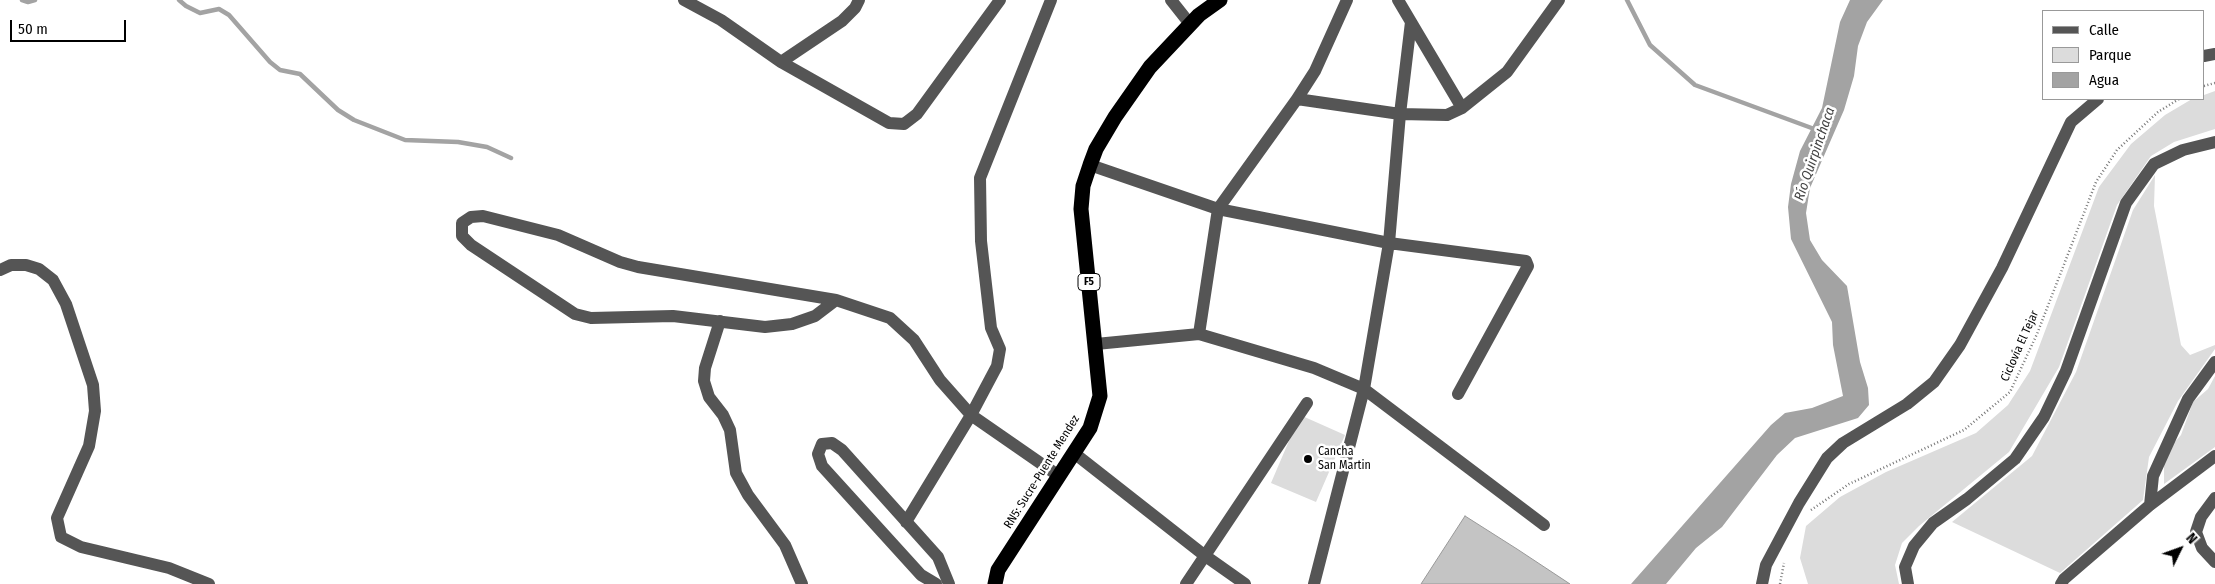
<!DOCTYPE html>
<meta charset="utf-8">
<style>
body{margin:0}
#map{position:relative;width:2215px;height:584px;overflow:hidden;background:#fff;font-family:"Fira Sans Condensed",sans-serif}
canvas{display:block}
.legend{position:absolute;left:2042px;top:10px;width:162px;height:90px;box-sizing:border-box;background:#fff;border:1px solid #999;margin:0;padding:6px 9px;list-style:none;font-size:15px;color:#000}
.legend li{display:flex;align-items:center;gap:10px;height:25px}
.legend b{width:25px;border:1px solid #999}
.north{position:absolute;left:2155px;top:524px;width:50px;height:50px;-webkit-text-stroke:4px #fff;paint-order:stroke;rotate:48deg;font-size:14px;font-weight:700;line-height:20px;text-align:center;color:#000}
.north::after{content:'';display:block;margin:auto;width:18px;height:22px;background:#000;clip-path:polygon(50% 0,100% 100%,50% 72%,0 100%)}
.scale{position:absolute;left:10px;top:20px;width:116px;height:22px;box-sizing:border-box;border:2px solid #000;border-top:0;padding-left:6px;font-size:15px;line-height:18px;white-space:nowrap;color:#000;-webkit-text-stroke:4px #fff;paint-order:stroke}
</style>
<div id="map">
<canvas width="2215" height="584"></canvas>
<ul class="legend">
<li><b style="height:6px;background:#555"></b>Calle</li>
<li><b style="height:14px;background:#dcdcdc"></b>Parque</li>
<li><b style="height:14px;background:#a3a3a3"></b>Agua</li>
</ul>
<div class="north">N</div>
<div class="scale">50 m</div>
</div>
<script>
const c = document.querySelector('canvas').getContext('2d');
c.lineJoin = 'round';
function fill(path, color) { c.fillStyle = color; c.fill(path, 'evenodd'); }
const shape = rows => new Path2D(rows.map(r => 'M' + r).join(''));
function stroke(path, color, width, dash) { c.strokeStyle = color; c.lineWidth = width; c.lineCap = dash ? 'butt' : 'round'; c.setLineDash(dash || []); c.stroke(path); }
function drawText(font, color, halo, rows, align = 'center') {
  c.font = font + ' "Fira Sans Condensed",sans-serif'; c.lineWidth = 5; c.setLineDash([]); c.textBaseline = 'middle'; c.strokeStyle = halo; c.fillStyle = color; for (const [text, x, y, turn = 0] of rows) {
    c.save(); c.translate(x, y); c.rotate((+turn || 0) * Math.PI / 180); c.textAlign = isNaN(turn) ? turn : align; if (halo) c.strokeText(text, 0, 0); c.fillText(text, 0, 0); c.restore();
  }
}
fill(shape([
 [2215,91,2215,129,2174,142,2151,156,2117,205,2059,367,2009,452,1919,526,1902,543,1895,565,1899,584,1808,584,1800,558,1806,526,1840,497,1886,472,1976,433,2008,405,2030,371,2099,187,2131,144,2165,115,2192,99,2204,99,2204,95],
 [2155,175,2154,206,2181,345,2190,355,2215,345,2215,349,2178,401,2149,457,2143,500,2060,573,1952,522,2032,456,2076,372,2133,210],
 [2215,376,2215,447,2164,484,2164,454,2181,435,2193,402,2208,389],
 [1300,415,1345,435,1316,502,1271,483]
]), '#dcdcdc');
fill(shape([
 [1850,0,1883,0,1867,22,1858,46,1854,76,1844,110,1810,188,1806,213,1810,240,1822,260,1847,286,1860,362,1868,388,1869,405,1858,418,1795,438,1777,455,1722,527,1696,548,1666,584,1631,584,1771,425,1785,413,1812,408,1843,396,1833,345,1832,322,1791,239,1788,207,1791,184,1800,151,1822,108,1840,22]
]), '#a3a3a3');
stroke(shape([
 [22,0,28,2,35,0],
 [179,0,186,6,200,13,219,9,229,15,270,62,280,70,300,74,338,110,354,120,405,140,458,142,487,147,511,158],
 [1627,0,1650,45,1695,85,1817,130]
]), '#a3a3a3', 4.5);
const building = shape([
 [1465,516,1517,549,1570,584,1421,584,1465,516]
]);
fill(building, '#c4c4c4');
stroke(building, '#999', 1);
stroke(shape([
 [2204,86,2215,83],
 [1811,510,1849,484,1964,430,2010,392,2037,334,2096,182,2117,150,2158,112,2179,99],
 [1780,584,1784,563]
]), '#777', 2.5, [1, 2.5]);
stroke(shape([
 [684,0,721,20,781,62,842,21,855,8,859,0],
 [1171,0,1190,24],
 [1398,0,1462,108],
 [2204,56,2215,54],
 [781,62,889,123,904,124,917,114,1000,0],
 [1297,99,1400,114,1447,115,1462,108,1507,72,1559,0],
 [1090,165,1218,209,1389,243,1526,261,1528,266,1458,394],
 [0,270,11,265,26,265,39,269,53,280,66,304,93,385,95,411,89,446,57,518,61,537,81,547,169,568,209,584],
 [836,300,815,316,792,324,765,327,673,316,591,318,575,314,471,245,462,236,462,223,471,217,483,216,558,235,620,262,638,267,836,300,890,318,914,340,940,380,971,415,1059,476],
 [720,321,705,368,704,381,709,397,723,415,730,430,736,473,748,495,785,545,802,584],
 [1199,334,1218,209,1297,99,1315,71,1347,0],
 [1096,344,1199,334,1314,368,1364,389,1544,525],
 [1074,453,1204,555,1245,584],
 [2215,498,2201,517,2196,532,2202,548,2215,562],
 [2150,505,2153,476,2188,399,2215,362],
 [906,522,971,415,997,366,1000,349,991,328,981,241,980,178,1051,0],
 [936,584,921,575,822,466,818,454,822,444,832,443,842,450,938,557,949,584],
 [1186,584,1307,403],
 [1314,584,1364,389,1389,243,1400,114,1411,22],
 [1762,584,1766,565,1799,503,1827,458,1843,443,1907,404,1934,382,1960,345,2002,268,2071,122,2098,99],
 [1908,584,1905,567,1914,546,1933,523,1967,499,2015,459,2044,417,2066,371,2126,203,2154,164,2183,150,2215,142],
 [2061,584,2064,579,2150,505,2215,456]
]), '#555', 12);
stroke(shape([
 [995,584,998,570,1090,428,1100,396,1081,209,1083,186,1090,165,1096,149,1115,117,1150,67,1199,15,1220,0]
]), '#000', 15);
for (const [x, y, r, color] of [
 [1308,459,5,"#000"]
]) { const dot = new Path2D(); dot.arc(x, y, r, 0, 2 * Math.PI); c.fillStyle = color; c.fill(dot); stroke(dot, '#fff', 2); }
for (const [x, y, w] of [
 [1089,282,22]
]) { const box = new Path2D(); box.roundRect(x - w / 2, y - 8.5, w, 17, 4); c.fillStyle = '#fff'; c.fill(box); stroke(box, '#000', 1); }
drawText('bold 11px', '#000', null, [
 ["F5",1089,282]
]);
drawText('12px', '#000', '#fff', [
 ["Ciclovía El Tejar",2020,346,-66],
 ["RN5: Sucre-Puente Mendez",1042,472,-58]
]);
drawText('12px', '#000', '#fff', [
 ["Cancha",1318,452],
 ["San Martin",1318,466]
], 'left');
drawText('italic 14px', '#444', '#fff', [
 ["Río Quirpinchaca",1815,154,-71]
]);
</script>
